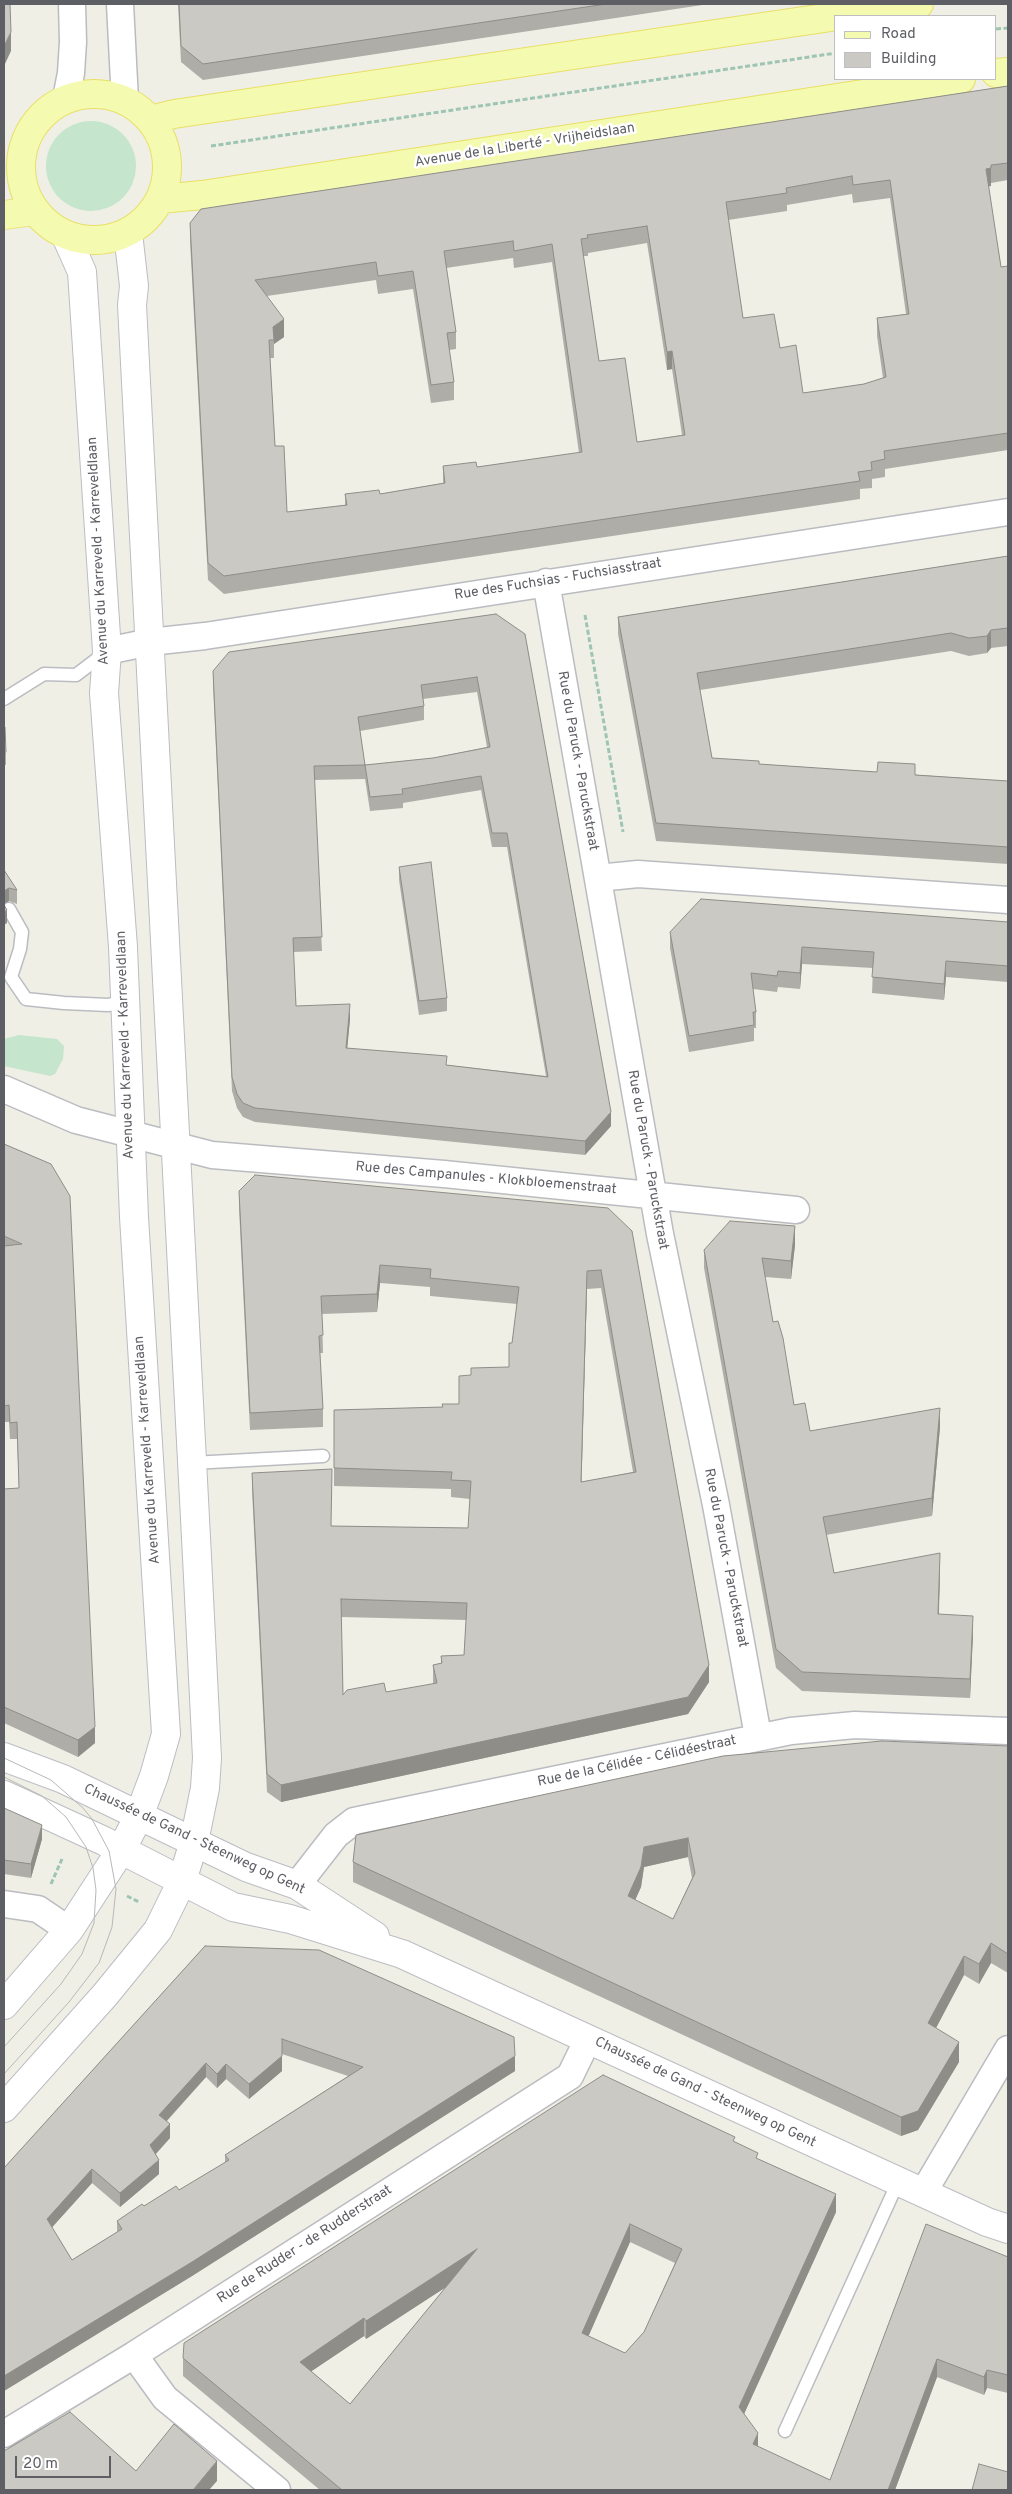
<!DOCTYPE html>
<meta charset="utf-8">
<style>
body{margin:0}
#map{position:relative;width:1012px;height:2494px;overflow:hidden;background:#efefe6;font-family:Overpass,sans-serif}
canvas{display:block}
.frame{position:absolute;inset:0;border:5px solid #5e5f65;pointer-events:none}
.legend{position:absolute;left:834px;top:15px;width:162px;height:65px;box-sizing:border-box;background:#fff;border:1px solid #bfbfc1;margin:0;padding:6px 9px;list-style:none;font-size:15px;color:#5e5f65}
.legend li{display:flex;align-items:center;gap:10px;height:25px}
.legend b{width:25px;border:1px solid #bfbfc1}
.scale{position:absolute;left:15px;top:2456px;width:96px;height:22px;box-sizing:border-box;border:2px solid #5e5f65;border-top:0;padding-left:6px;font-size:15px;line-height:18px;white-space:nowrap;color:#5e5f65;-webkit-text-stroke:4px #fff;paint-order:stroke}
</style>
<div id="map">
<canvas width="1012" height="2494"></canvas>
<div class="frame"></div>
<ul class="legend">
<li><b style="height:6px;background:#f5fab1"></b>Road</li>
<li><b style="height:14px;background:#cbc9c3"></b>Building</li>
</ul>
<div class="scale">20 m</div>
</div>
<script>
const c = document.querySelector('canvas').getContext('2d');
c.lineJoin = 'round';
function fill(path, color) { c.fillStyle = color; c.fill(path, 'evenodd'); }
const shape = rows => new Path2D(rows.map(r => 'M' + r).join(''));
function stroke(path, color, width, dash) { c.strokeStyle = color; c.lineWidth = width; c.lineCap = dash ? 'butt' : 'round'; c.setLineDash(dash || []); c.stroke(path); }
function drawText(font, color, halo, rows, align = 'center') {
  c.font = font + ' Overpass,sans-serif'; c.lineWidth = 5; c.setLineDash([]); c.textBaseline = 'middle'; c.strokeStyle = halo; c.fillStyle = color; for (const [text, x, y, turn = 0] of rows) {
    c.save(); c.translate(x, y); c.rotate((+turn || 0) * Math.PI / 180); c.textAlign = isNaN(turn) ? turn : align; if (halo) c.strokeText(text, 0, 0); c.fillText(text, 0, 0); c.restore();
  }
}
fill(shape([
 '46 166a45 45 0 1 1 90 0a45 45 0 1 1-90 0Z',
 [19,1035,57,1039,64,1046,63,1059,55,1074,50,1076,4,1066,4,1039]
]), '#c5e5cc');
const lane = shape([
 [4,699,44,674,76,675,105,653],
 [9,909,22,932,20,949,11,977,26,999,64,1003,108,1005,125,1002],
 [192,1463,323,1456],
 [785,2431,898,2182]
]);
const street = shape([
 [120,4,125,101],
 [66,99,71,73,73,42,72,4],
 [546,582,660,1234,716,1505,758,1736],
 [107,651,150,642,205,636,1008,512],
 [598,878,638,874,1008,900],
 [4,1089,76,1120,212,1155,444,1174,796,1210],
 [297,1885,336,1835,354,1821,791,1731,855,1725,1008,1731],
 [4,1904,38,1909,69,1930],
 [923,2193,1008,2049],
 [134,2355,165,2398,277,2490],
 [4,2434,134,2355,570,2076,588,2039]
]);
const secondary = shape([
 [4,1757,63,1779,246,1867,297,1885,375,1936],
 [4,1795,104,1841,233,1907,290,1919,402,1954,987,2222,1008,2229],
 [4,2005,69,1930,121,1850,139,1816,154,1776,166,1734,134,1217,123,947,104,693,107,651,82,272,66,236],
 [4,2108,105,1995,158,1930,182,1881,194,1842,205,1788,207,1758,197,1557,132,305,134,286,128,233]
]);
const primary = shape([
 [996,73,1008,72],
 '21 167a73 73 0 1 1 146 0a73 73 0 1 1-146 0Z',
 [150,120,174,114,919,4],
 [160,199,202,195,961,79],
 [4,215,34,211]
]);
stroke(lane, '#bbbcc1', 15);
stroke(street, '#bbbcc1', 29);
stroke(secondary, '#bbbdc3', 30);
stroke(primary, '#e8e066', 30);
stroke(shape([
 [996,29,1008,28],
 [211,146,836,53],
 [585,615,623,832],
 [51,1884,62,1859],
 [127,1896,139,1902]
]), '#9ec4b2', 3, [5, 2.5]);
stroke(lane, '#fff', 12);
stroke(street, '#fff', 26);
stroke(secondary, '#fff', 28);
stroke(primary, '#f5fab1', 28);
stroke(shape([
 [4,1758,51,1780,83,1808,92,1819,109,1851,116,1889,112,1927,99,1963,69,2002,4,2074],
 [4,1777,42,1796,66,1817,86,1847,93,1868,96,1890,94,1923,82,1954,61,1984,4,2047]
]), '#b8b8b9', 1);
fill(shape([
 [178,4,709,4,203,80,181,62],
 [1008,86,1008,180,991,183,991,186,988,186,1001,267,1008,266,1008,450,885,469,885,477,872,479,872,488,860,489,860,499,224,594,208,580,190,241,190,223],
 [852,194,853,203,890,198,906,314,877,318,877,336,883,378,864,384,803,393,780,348,743,318,728,220,787,211,787,205],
 [647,243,667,370,672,369,682,435,637,442,599,361,583,256,588,256,588,253],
 [513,258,514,268,552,262,579,453,477,467,443,466,443,483,380,494,345,494,345,505,287,512,275,446,270,358,274,358,274,344,284,337,267,296,376,280,378,294,413,289,431,403,454,400,454,382,449,350,456,349,456,332,446,268],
 [1008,556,1008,646,991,648,987,653,969,656,951,651,700,690,712,758,759,764,1008,781,1008,864,656,841,618,634,618,617],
 [525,634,611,1126,585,1155,255,1122,243,1117,237,1108,232,1091,213,685,213,671],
 [477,692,487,747,433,758,365,765,360,731,424,720,424,706,423,699],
 [365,779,370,811,403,808,403,803,481,790,492,847,507,847,546,1076,447,1065,347,1048,350,1019,296,1006,293,952,322,951,314,780],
 [4,727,6,752,6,765,4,765],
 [399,867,447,998,447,1011,419,1015,399,880],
 [4,870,17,890,17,904,9,901,4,904],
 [1008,922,1008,982,946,977,944,1000,872,993,873,968,802,964,800,989,778,987,777,992,753,989,756,1012,756,1028,754,1028,754,1041,689,1052,670,948,670,932],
 [4,1144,51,1164,95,1743,78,1757,4,1723,4,1489,19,1488,17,1439,10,1439,9,1422,4,1422],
 [239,1191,608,1208,709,1682,688,1714,281,1802,267,1792,252,1490,252,1473,332,1526,468,1528,470,1499,451,1497,451,1489,334,1486,334,1410,442,1407,459,1404,471,1375,509,1367,517,1304,430,1296,430,1287,380,1283,377,1312,322,1314,323,1353,320,1353,323,1409,323,1427,250,1430,239,1208],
 [601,1288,633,1472,581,1482,587,1289],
 [341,1617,466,1620,464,1655,441,1656,441,1663,433,1665,433,1684,386,1692,343,1695],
 [795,1245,791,1279,765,1277,773,1322,794,1405,810,1431,940,1427,932,1516,826,1535,834,1573,940,1572,939,1614,973,1634,970,1698,802,1691,776,1668,704,1268,704,1250],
 [1008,1746,1008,1973,991,1963,979,1984,964,1975,936,2028,959,2062,918,2130,901,2136,353,1882,353,1862],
 [688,1857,692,1878,673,1919,635,1900,641,1887,644,1867],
 [4,1808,42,1839,31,1878,4,1874],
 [205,1946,515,2071,192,2276,4,2391,4,2168],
 [282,2054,348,2076,225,2155,225,2163,179,2190,144,2206,117,2221,117,2232,72,2260,52,2227,92,2183,120,2207,159,2174,156,2154,170,2138,167,2121,206,2077,217,2088,226,2079,249,2099,282,2071],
 [735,2142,758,2159,836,2212,744,2414,758,2447,830,2480,1008,2257,1008,2393,987,2388,984,2395,937,2377,895,2490,320,2490,183,2376,183,2358],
 [630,2242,675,2263,644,2332,625,2353,588,2336],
 [446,2287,350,2404,311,2371,364,2336,366,2339]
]), '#afada8');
fill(shape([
 [11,32,11,51,4,66,4,46],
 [991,168,991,186,986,187,986,169],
 [284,319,284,337,274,344,273,327],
 [672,351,672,369,667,370,667,352],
 [991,630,991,648,987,653,987,636],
 [9,888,9,901,4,904,4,891],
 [7,910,7,923,4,925,4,912],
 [802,947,802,964,800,989,800,973],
 [946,961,946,977,944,1000,944,984],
 [350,1004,350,1019,346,1062,346,1048],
 [611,1112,611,1126,585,1155,585,1141],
 [795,1226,795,1245,791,1279,791,1261],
 [380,1265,380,1283,377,1312,377,1294],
 [587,1271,587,1289,581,1499,581,1482],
 [940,1408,940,1427,932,1516,932,1498],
 [940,1553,940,1572,938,1633,938,1614],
 [973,1616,973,1634,970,1698,970,1679],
 [709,1665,709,1682,688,1714,281,1802,281,1785],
 [95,1727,95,1743,78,1757,78,1740],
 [42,1825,42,1839,31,1878,31,1864],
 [688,1838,688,1857,644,1867,641,1887,628,1916,628,1896,644,1847],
 [991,1943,991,1963,979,1984,979,1964],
 [964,1956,964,1975,928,2043,928,2023],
 [959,2042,959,2062,918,2130,901,2136,901,2117],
 [282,2056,282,2071,249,2099,249,2084],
 [515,2056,515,2071,192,2276,4,2391,4,2376],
 [206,2063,206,2077,159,2129,159,2115],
 [226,2064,226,2079,217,2088,217,2074],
 [170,2124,170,2138,150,2160,150,2145],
 [159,2160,159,2174,120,2207,120,2193],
 [92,2169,92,2183,47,2233,47,2219],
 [836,2194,836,2212,739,2425,739,2407],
 [630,2224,630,2242,582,2351,582,2333],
 [477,2249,477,2267,366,2339,366,2321],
 [364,2318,364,2336,300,2379,300,2362],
 [937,2359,937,2377,895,2490,888,2490],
 [987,2370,987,2388,984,2395,984,2377],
 [758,2433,758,2451,753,2444],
 [217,2461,217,2481,209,2490,193,2490]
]), '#8e8d88');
const building = shape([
 [4,4,10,4,11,32,4,46,4,4],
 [179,4,606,4,203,64,181,46,179,4],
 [1008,86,1008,163,991,165,991,168,986,169,1001,267,1008,266,1008,433,884,451,885,459,871,462,872,470,858,472,860,481,224,576,208,563,190,223,201,209,1008,86],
 [852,176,853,185,890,180,909,314,877,318,886,377,864,384,803,393,796,345,780,348,774,314,743,318,726,202,787,193,786,188,852,176],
 [647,226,667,352,672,351,685,435,637,442,625,358,599,361,581,239,588,238,587,235,647,226],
 [513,241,514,251,552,244,582,452,477,467,476,462,443,466,445,483,380,494,379,490,345,494,347,505,287,512,284,446,275,446,269,340,274,340,273,327,284,319,255,280,376,262,378,276,413,271,431,385,454,382,447,333,456,332,444,251,513,241],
 [1008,556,1008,628,991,630,987,636,969,638,951,633,697,673,712,758,759,761,759,764,877,772,878,762,915,764,915,775,1008,781,1008,847,656,823,618,617,1008,556],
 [496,614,525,634,611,1112,585,1141,255,1108,243,1103,237,1094,232,1077,213,671,229,652,496,614],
 [477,677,490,747,433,758,365,765,358,717,424,706,421,685,477,677],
 [365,765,370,797,403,794,402,789,481,776,492,833,507,833,548,1077,446,1065,447,1056,346,1048,350,1004,296,1006,293,938,322,937,314,766,365,765],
 [4,727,5,727,6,752,4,752,4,727],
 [431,862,447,998,419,1001,399,867,431,862],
 [4,870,17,890,9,888,4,891,4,870],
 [701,899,1008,922,1008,966,946,961,944,984,872,977,874,952,802,947,800,973,778,971,777,976,751,973,756,1012,753,1012,754,1025,689,1036,670,932,701,899],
 [4,905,7,910,4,912,4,905],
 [4,1144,51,1164,70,1196,95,1727,78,1740,4,1707,4,1489,19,1488,17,1422,10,1423,9,1405,4,1406,4,1246,22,1244,4,1236,4,1144],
 [255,1175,608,1208,632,1231,709,1665,688,1697,281,1785,267,1774,252,1473,332,1469,331,1526,468,1528,471,1481,451,1480,452,1472,334,1468,334,1410,443,1407,442,1404,459,1404,459,1376,471,1375,471,1368,509,1367,509,1343,512,1343,519,1287,430,1278,431,1269,380,1265,377,1294,321,1296,323,1335,319,1336,323,1409,250,1413,239,1191,255,1175],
 [601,1270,636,1472,581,1482,587,1271,601,1270],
 [341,1599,467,1603,464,1655,441,1656,442,1663,433,1665,437,1683,386,1692,384,1683,347,1690,343,1695,341,1599],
 [730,1221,795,1226,791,1261,762,1258,773,1322,778,1321,783,1338,794,1405,805,1403,810,1431,940,1408,932,1498,823,1517,834,1573,940,1553,938,1614,973,1616,970,1679,802,1672,776,1649,704,1250,730,1221],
 [882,1741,1008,1746,1008,1954,991,1943,979,1964,964,1956,928,2023,959,2042,918,2111,901,2117,353,1862,356,1835,723,1756,882,1741],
 [688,1838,695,1873,673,1919,628,1896,641,1867,644,1847,688,1838],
 [4,1808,42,1825,31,1864,4,1860,4,1808],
 [205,1946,319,1950,514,2037,515,2056,192,2262,4,2376,4,2168,205,1946],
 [282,2039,363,2067,225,2155,229,2160,179,2190,176,2186,144,2206,142,2204,117,2221,122,2229,72,2260,47,2219,92,2169,120,2193,159,2160,150,2145,170,2124,159,2115,206,2063,217,2074,226,2064,249,2084,282,2056,282,2039],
 [603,2075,735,2137,733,2141,758,2153,756,2158,836,2194,739,2407,758,2433,753,2444,830,2480,926,2224,1008,2257,1008,2375,987,2370,984,2377,937,2359,888,2490,342,2490,183,2358,184,2343,603,2075],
 [630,2224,682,2249,644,2332,625,2353,582,2333,630,2224],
 [477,2249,350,2404,300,2362,364,2318,366,2321,477,2249],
 [70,2412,136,2471,174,2424,217,2461,193,2490,4,2490,4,2451,70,2412],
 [979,2464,1008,2472,1008,2490,972,2490,979,2464]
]);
fill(building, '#cbc9c3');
stroke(building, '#8e8d88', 1);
drawText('14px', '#5e5f65', '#fff', [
 ["Avenue de la Liberté - Vrijheidslaan",525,146,-9],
 ["Avenue du Karreveld - Karreveldlaan",99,551,-93],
 ["Rue des Fuchsias - Fuchsiasstraat",558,580,-9],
 ["Rue du Paruck - Paruckstraat",577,761,80],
 ["Avenue du Karreveld - Karreveldlaan",126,1045,-92],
 ["Rue du Paruck - Paruckstraat",647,1160,80],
 ["Rue des Campanules - Klokbloemenstraat",486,1179,5],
 ["Avenue du Karreveld - Karreveldlaan",148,1450,-94],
 ["Rue du Paruck - Paruckstraat",725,1558,79],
 ["Rue de la Célidée - Célidéestraat",637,1762,-12],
 ["Chaussée de Gand - Steenweg op Gent",194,1840,25],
 ["Chaussée de Gand - Steenweg op Gent",705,2093,25],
 ["Rue de Rudder - de Rudderstraat",305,2245,-33]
]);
</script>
